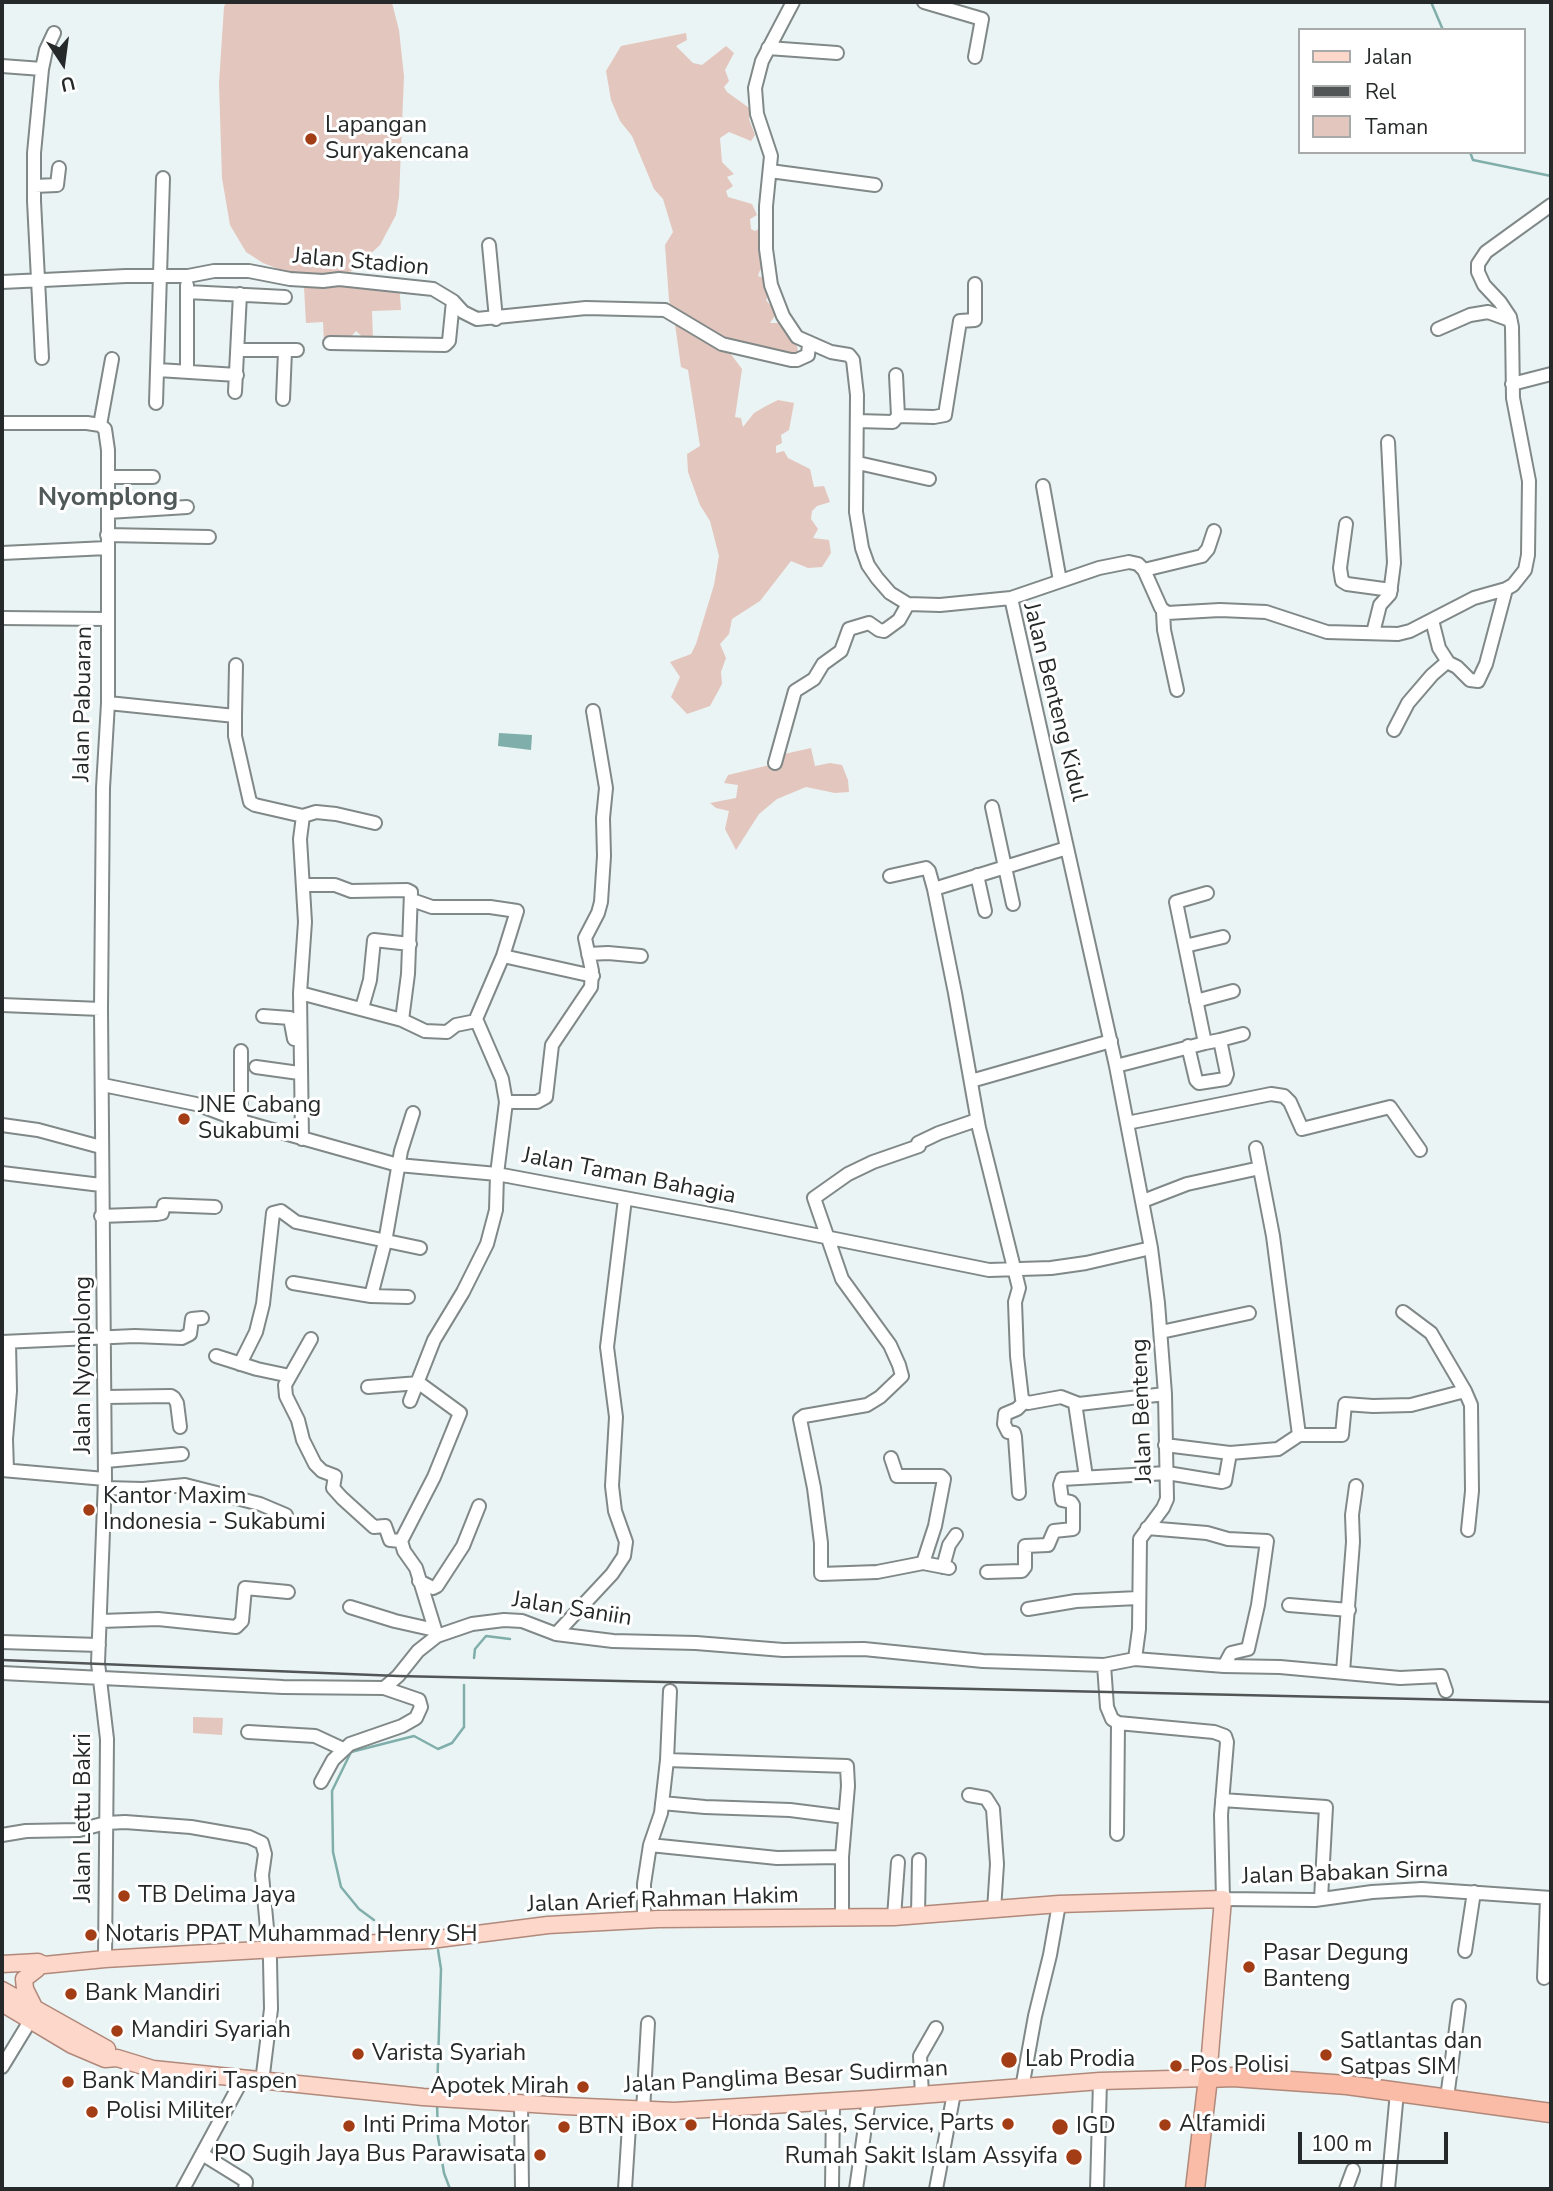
<!DOCTYPE html>
<style>
body{margin:0}
#map{position:relative;width:1553px;height:2191px;overflow:hidden;background:#ebf4f4;font-family:"Nunito Sans",sans-serif}
canvas{display:block}
.frame{position:absolute;inset:0;border:4px solid #262929;pointer-events:none}
.legend{position:absolute;left:1298px;top:28px;width:228px;height:126px;box-sizing:border-box;background:#fff;border:2px solid #a8a9a9;margin:0;padding:9px 12px;list-style:none;font-size:21px;color:#262929}
.legend li{display:flex;align-items:center;gap:14px;height:35px}
.legend b{width:35px;border:2px solid #a8a9a9}
.north{position:absolute;left:28px;top:28px;width:70px;height:70px;-webkit-text-stroke:5px #fff;paint-order:stroke;rotate:167deg;font-size:19px;font-weight:700;line-height:28px;text-align:center;color:#262929}
.north::after{content:'';display:block;margin:auto;width:24px;height:32px;background:#262929;clip-path:polygon(50% 0,100% 100%,50% 72%,0 100%)}
.scale{position:absolute;left:1298px;top:2132px;width:150px;height:32px;box-sizing:border-box;border:4px solid #262929;border-top:0;padding-left:9px;font-size:21px;line-height:24px;white-space:nowrap;color:#262929;-webkit-text-stroke:5px #fff;paint-order:stroke}
</style>
<div id="map">
<canvas width="1553" height="2191"></canvas>
<div class="frame"></div>
<ul class="legend">
<li><b style="height:9px;background:#fdd7ca"></b>Jalan</li>
<li><b style="height:9px;background:#515555"></b>Rel</li>
<li><b style="height:19px;background:#e3c6bd"></b>Taman</li>
</ul>
<div class="north">U</div>
<div class="scale">100 m</div>
</div>
<script>
const c = document.querySelector('canvas').getContext('2d');
c.lineJoin = 'round';
function fill(path, color) { c.fillStyle = color; c.fill(path, 'evenodd'); }
const shape = rows => new Path2D(rows.map(r => 'M' + r).join(''));
function stroke(path, color, width, dash) { c.strokeStyle = color; c.lineWidth = width; c.lineCap = dash ? 'butt' : 'round'; c.setLineDash(dash || []); c.stroke(path); }
function drawText(font, color, halo, rows, align = 'center') {
  c.font = font + ' "Nunito Sans",sans-serif'; c.lineWidth = 6; c.setLineDash([]); c.textBaseline = 'middle'; c.strokeStyle = halo; c.fillStyle = color; for (const [text, x, y, turn = 0] of rows) {
    c.save(); c.translate(x, y); c.rotate((+turn || 0) * Math.PI / 180); c.textAlign = isNaN(turn) ? turn : align; if (halo) c.strokeText(text, 0, 0); c.fillText(text, 0, 0); c.restore();
  }
}
fill(shape([
 [226,2,392,3,399,30,404,76,399,197,396,215,380,245,352,271,333,276,304,277,281,270,263,263,246,252,230,225,222,178,219,83,224,7],
 [686,33,687,40,676,46,693,63,702,65,726,46,734,53,725,70,729,81,724,87,727,92,752,110,749,119,755,135,751,141,729,132,720,138,722,162,734,174,727,177,733,186,726,191,728,197,752,204,757,215,750,219,751,229,755,231,762,227,773,234,770,243,772,267,760,270,758,276,764,278,773,275,776,283,766,300,777,313,770,323,783,323,797,346,799,359,730,353,742,369,735,417,741,418,743,427,754,413,766,406,778,400,794,403,789,430,781,435,782,443,776,446,776,453,784,451,788,458,810,469,814,487,824,486,830,502,817,506,812,511,811,519,818,529,813,538,829,540,831,553,822,567,808,568,791,561,760,601,732,619,729,634,720,644,726,658,721,672,722,684,710,706,687,714,671,697,680,677,670,662,691,654,696,644,714,585,719,556,710,521,700,505,688,472,687,454,700,446,688,370,681,367,675,324,669,300,665,245,673,232,663,199,654,189,632,136,620,121,611,100,606,71,621,46],
 [399,282,401,310,372,311,373,339,365,339,356,331,348,340,324,341,323,322,306,323,304,287],
 [811,748,815,766,830,763,842,765,848,780,849,792,835,793,806,787,777,799,759,814,736,850,725,829,729,811,716,808,710,803,736,798,738,785,724,783,728,775,782,762,780,755],
 [193,1717,223,1718,222,1735,193,1733]
]), '#e3c6bd');
fill(shape([
 [499,733,532,735,531,750,498,746]
]), '#7faeab');
stroke(shape([
 [1431,2,1443,30],
 [1470,152,1473,160,1551,176],
 [474,1658,475,1649,486,1636,510,1639],
 [374,1920,359,1909,341,1887,333,1852,332,1791,351,1752,414,1736,438,1749,452,1743,464,1727,464,1685],
 [437,2093,441,1969,438,1950],
 [437,2103,438,2137,444,2173,450,2189],
 [253,2189,257,2189]
]), '#7faeab', 2.5);
const minor = shape([
 [924,2,982,19,975,57],
 [768,48,837,53],
 [2,66,42,69],
 [770,171,875,185],
 [34,186,57,185,59,168],
 [489,245,496,319],
 [2,282,126,276,188,276,214,271,249,271,290,279,323,281,339,279,433,289,453,301,463,312,477,319,586,308,665,310,722,344,791,360,797,360,808,355,809,344],
 [187,292,285,297],
 [1438,329,1470,315,1488,312,1510,320],
 [330,343,445,345,449,341,453,301],
 [238,350,297,350],
 [42,358,34,201,34,153,42,69,46,50,54,33],
 [158,370,237,375],
 [187,372,187,285],
 [896,375,898,416],
 [1512,384,1551,374],
 [235,392,240,294],
 [283,399,285,351],
 [156,403,163,178],
 [857,421,893,422,898,416,934,417,945,415,960,321,975,320,975,284],
 [2,423,87,423,100,425,105,429,108,450,108,703,103,788,101,1009,105,1479,98,1663,107,1739,105,1959],
 [100,425,112,359],
 [858,463,929,479],
 [108,477,153,477],
 [1043,486,1060,581],
 [108,512,187,507],
 [1346,524,1340,568,1342,581,1347,584,1391,590],
 [107,535,209,537],
 [2,553,107,548],
 [1144,570,1202,556,1208,549,1214,531],
 [1011,598,1099,568,1129,562,1138,564,1144,570,1161,608,1167,613,1220,610,1266,612,1327,632,1398,634,1410,631,1474,598,1506,589,1513,585,1525,570,1528,555,1529,481,1513,398,1512,327,1510,317,1500,302,1484,285,1478,272,1478,264,1486,252,1551,205],
 [1163,612,1164,630,1177,690],
 [2,618,107,619],
 [1432,620,1439,648,1448,662],
 [1373,633,1380,605,1390,594,1394,563,1388,442],
 [108,703,235,716,235,736,250,802,255,805,303,816,300,839,305,922,300,993,302,1139],
 [235,716,236,665],
 [1394,730,1408,703,1432,675,1447,662,1457,667,1470,680,1478,681,1486,664,1506,589],
 [775,763,795,691,814,679,823,664,841,651,849,629,869,623,879,630,884,631,899,620,908,604],
 [992,807,1013,904],
 [303,816,316,812,336,814,375,823],
 [1067,848,934,889,955,993,979,1128,1019,1288,1015,1302,1017,1356,1022,1399,1028,1403,1061,1397,1079,1404,1165,1394],
 [977,875,985,911],
 [890,876,926,868,929,871,934,889],
 [303,885,335,885,351,891,407,890,411,892,408,974,402,1020],
 [412,900,432,907,490,907,517,911,503,956,476,1019,502,1079,506,1102],
 [1185,946,1223,937],
 [588,954,608,953,641,956],
 [503,956,593,976],
 [300,993,402,1020,425,1031,447,1032,456,1025,476,1021],
 [1196,1001,1233,991],
 [2,1005,101,1009],
 [362,1008,370,980,374,940,410,944],
 [263,1016,290,1018,294,1039],
 [1220,1040,1243,1034],
 [1188,1046,1196,1080,1199,1083,1225,1079,1227,1074,1220,1040,1205,1043],
 [241,1051,241,1121],
 [1116,1066,1205,1043,1176,902,1207,893],
 [256,1067,299,1073],
 [971,1081,1111,1041],
 [103,1085,196,1104,241,1121,398,1165,497,1174,726,1217,989,1270,1051,1268,1086,1263,1151,1248],
 [1127,1123,1271,1094,1284,1096,1290,1102,1302,1129,1390,1107,1420,1150],
 [2,1125,38,1130,101,1147],
 [1256,1148,1273,1236,1299,1435],
 [2,1173,101,1185],
 [1143,1201,1187,1184,1260,1168],
 [101,1216,157,1214,162,1213,164,1205,215,1207],
 [293,1283,371,1296,385,1242,401,1151,413,1113],
 [371,1296,408,1297],
 [1403,1312,1431,1333,1465,1391,1471,1405,1472,1491,1468,1530],
 [1161,1332,1249,1313],
 [311,1339,285,1385,286,1396,298,1420,303,1440,315,1464,322,1471,335,1476,333,1488,342,1498,374,1527,385,1526,390,1540,401,1541,404,1551,416,1568,437,1636],
 [2,1342,135,1336,182,1338,190,1334,192,1319,202,1318],
 [216,1356,257,1369,290,1376],
 [240,1364,256,1332,263,1304,273,1213,281,1211,296,1222,420,1248],
 [368,1387,419,1383,460,1413,434,1477,401,1541],
 [106,1397,171,1396,174,1398,177,1403,180,1427],
 [410,1401,434,1340,463,1292,487,1244,496,1210,497,1174,506,1102,537,1102,546,1097,552,1045,591,987,592,971,585,938,598,913,601,902,604,856,603,818,606,788,593,711],
 [1075,1403,1086,1477],
 [1165,1445,1230,1453,1278,1449,1299,1435,1342,1435,1345,1404,1373,1406,1411,1405,1465,1391],
 [891,1458,897,1476,941,1476,944,1479,935,1526,923,1563],
 [106,1461,182,1454],
 [2,1470,105,1479],
 [7,1470,6,1439,10,1391,9,1343],
 [105,1488,143,1489,185,1485,260,1504,286,1515],
 [1019,1493,1015,1437,1014,1433,1008,1432,1004,1424,1005,1414,1017,1409,1024,1402],
 [1147,1528,1207,1533,1228,1539,1267,1541,1258,1605,1248,1649,1231,1653,1224,1666],
 [943,1567,949,1545,956,1535],
 [949,1568,923,1563,877,1572,821,1574,821,1543,814,1488,800,1419,804,1416,867,1405,880,1397,902,1376,899,1365,890,1345,842,1279,814,1198,848,1174,873,1162,919,1146,918,1143,939,1133,977,1120],
 [987,1572,1022,1571,1025,1567,1025,1546,1048,1545,1054,1531,1073,1529,1073,1505,1071,1502,1062,1500,1060,1485,1062,1479,1167,1473,1222,1482,1225,1481,1230,1453],
 [419,1581,433,1588,437,1586,463,1546,479,1506],
 [1289,1605,1349,1610],
 [350,1607,395,1621,435,1630],
 [1028,1609,1076,1601,1138,1598],
 [101,1621,158,1619,236,1627,242,1621,245,1588,288,1592],
 [556,1634,612,1574,624,1556,626,1542,615,1511,612,1486,616,1417,607,1347,625,1199],
 [2,1642,99,1645],
 [1135,1659,1224,1666,1280,1667,1400,1678,1441,1676,1446,1691],
 [1104,1665,1107,1707,1112,1719,1118,1723,1214,1732,1225,1736,1227,1742,1221,1815,1223,1899,1315,1900,1372,1892,1422,1889,1551,1898],
 [1343,1672,1353,1542,1352,1515,1356,1486],
 [2,1673,283,1687,384,1688,398,1676,418,1651,437,1636,472,1624,504,1620,522,1621,556,1634,613,1641,696,1643,783,1650,864,1649,983,1661,1045,1663,1104,1665,1135,1659,1139,1629,1140,1539,1163,1508,1167,1499,1165,1394,1158,1303,1151,1248,1116,1066,1011,598,940,605,908,604,890,593,877,578,868,565,862,548,856,512,857,395,853,360,849,355,831,352,797,337,783,316,771,285,766,249,766,206,771,156,757,114,755,88,762,61,793,2],
 [248,1732,315,1736,343,1749],
 [667,1760,847,1766,848,1786,842,1857,842,1918],
 [321,1782,333,1760,350,1744,402,1726,416,1718,421,1707,419,1700,384,1688],
 [969,1795,986,1798,993,1809,997,1864,994,1910],
 [1222,1800,1326,1807,1321,1899],
 [662,1803,705,1807,790,1810,845,1817],
 [1117,1834,1118,1723],
 [2,1835,26,1831,79,1830,106,1823,125,1822,191,1827,249,1837,262,1843,265,1854,262,1875,270,1960,271,2009,262,2082],
 [650,1845,777,1858,842,1857],
 [918,1915,919,1860],
 [894,1917,898,1862],
 [644,1920,644,1884,650,1845,661,1813,667,1760,670,1691],
 [1465,1951,1474,1892],
 [1544,1978,1547,1898],
 [2,2067,30,2021],
 [1022,2088,1035,2016,1050,1955,1059,1904],
 [922,2095,920,2056,936,2028],
 [1447,2098,1459,2006],
 [521,2102,522,2189],
 [643,2111,648,2023],
 [202,2154,244,2180,246,2182,245,2189],
 [183,2189,242,2080],
 [625,2189,630,2110],
 [832,2189,833,2102],
 [856,2189,869,2099],
 [936,2189,954,2093],
 [1097,2189,1100,2081],
 [1346,2189,1353,2170],
 [1388,2189,1397,2092]
]);
const major = shape([
 [2,1964,38,1962,44,1965,105,1959,430,1940,548,1925,658,1919,894,1917,1059,1904,1223,1899,1208,2078,1100,2081,869,2099,674,2111,564,2106,423,2097,153,2069,117,2058,105,2059,72,2045,2,2003],
 [2,1990,107,2049],
 [34,2007,25,1989,24,1979,37,1969]
]);
const highway = shape([
 [1195,2189,1208,2078,1233,2077,1347,2085,1551,2113]
]);
stroke(minor, '#808888', 16);
stroke(major, '#b0897b', 19);
stroke(highway, '#b0897b', 21);
stroke(minor, '#fff', 12);
stroke(major, '#fdd7ca', 16);
stroke(highway, '#fbbca7', 18);
stroke(shape([
 [2,1660,398,1676,1551,1702]
]), '#515555', 2.5);
for (const [x, y, r, color] of [
 [311,139,7,"#a33d16"],
 [184,1119,7,"#a33d16"],
 [89,1510,7,"#a33d16"],
 [124,1896,7,"#a33d16"],
 [91,1935,7,"#a33d16"],
 [1249,1967,7,"#a33d16"],
 [71,1994,7,"#a33d16"],
 [117,2031,7,"#a33d16"],
 [358,2054,7,"#a33d16"],
 [1326,2055,7,"#a33d16"],
 [1009,2060,9,"#a33d16"],
 [1176,2066,7,"#a33d16"],
 [68,2082,7,"#a33d16"],
 [583,2087,7,"#a33d16"],
 [92,2112,7,"#a33d16"],
 [1008,2124,7,"#a33d16"],
 [691,2125,7,"#a33d16"],
 [1165,2125,7,"#a33d16"],
 [349,2126,7,"#a33d16"],
 [564,2127,7,"#a33d16"],
 [1060,2127,9,"#a33d16"],
 [540,2155,7,"#a33d16"],
 [1074,2157,9,"#a33d16"]
]) { const dot = new Path2D(); dot.arc(x, y, r, 0, 2 * Math.PI); c.fillStyle = color; c.fill(dot); stroke(dot, '#fff', 2.5); }
drawText('23px', '#262929', '#fff', [
 ["Lapangan",325,126],
 ["Suryakencana",325,152],
 ["JNE Cabang",198,1106],
 ["Sukabumi",198,1132],
 ["Kantor Maxim",103,1497],
 ["Indonesia - Sukabumi",103,1523],
 ["TB Delima Jaya",138,1896],
 ["Notaris PPAT Muhammad Henry SH",105,1935],
 ["Pasar Degung",1263,1954],
 ["Banteng",1263,1980],
 ["Bank Mandiri",85,1994],
 ["Mandiri Syariah",131,2031],
 ["Satlantas dan",1340,2042],
 ["Satpas SIM",1340,2068],
 ["Varista Syariah",372,2054],
 ["Lab Prodia",1025,2060],
 ["Pos Polisi",1190,2066],
 ["Bank Mandiri Taspen",82,2082],
 ["Apotek Mirah",569,2087,"right"],
 ["Polisi Militer",106,2112],
 ["Honda Sales, Service, Parts",994,2124,"right"],
 ["iBox",677,2125,"right"],
 ["Alfamidi",1179,2125],
 ["Inti Prima Motor",363,2126],
 ["BTN",578,2127],
 ["IGD",1076,2127],
 ["PO Sugih Jaya Bus Parawisata",526,2155,"right"],
 ["Rumah Sakit Islam Assyifa",1058,2157,"right"]
], 'left');
drawText('23px', '#262929', '#fff', [
 ["Jalan Stadion",361,263,5],
 ["Jalan Benteng Kidul",1054,702,76],
 ["Jalan Pabuaran",84,704,-89],
 ["Jalan Taman Bahagia",629,1177,11],
 ["Jalan Nyomplong",84,1365,-90],
 ["Jalan Benteng",1143,1411,-92],
 ["Jalan Saniin",572,1610,9],
 ["Jalan Lettu Bakri",84,1818,-90],
 ["Jalan Babakan Sirna",1345,1874,-2],
 ["Jalan Arief Rahman Hakim",663,1901,-2],
 ["Jalan Panglima Besar Sudirman",786,2078,-3]
]);
drawText('bold 26px', '#505858', '#fff', [
 ["Nyomplong",108,499]
]);
</script>
